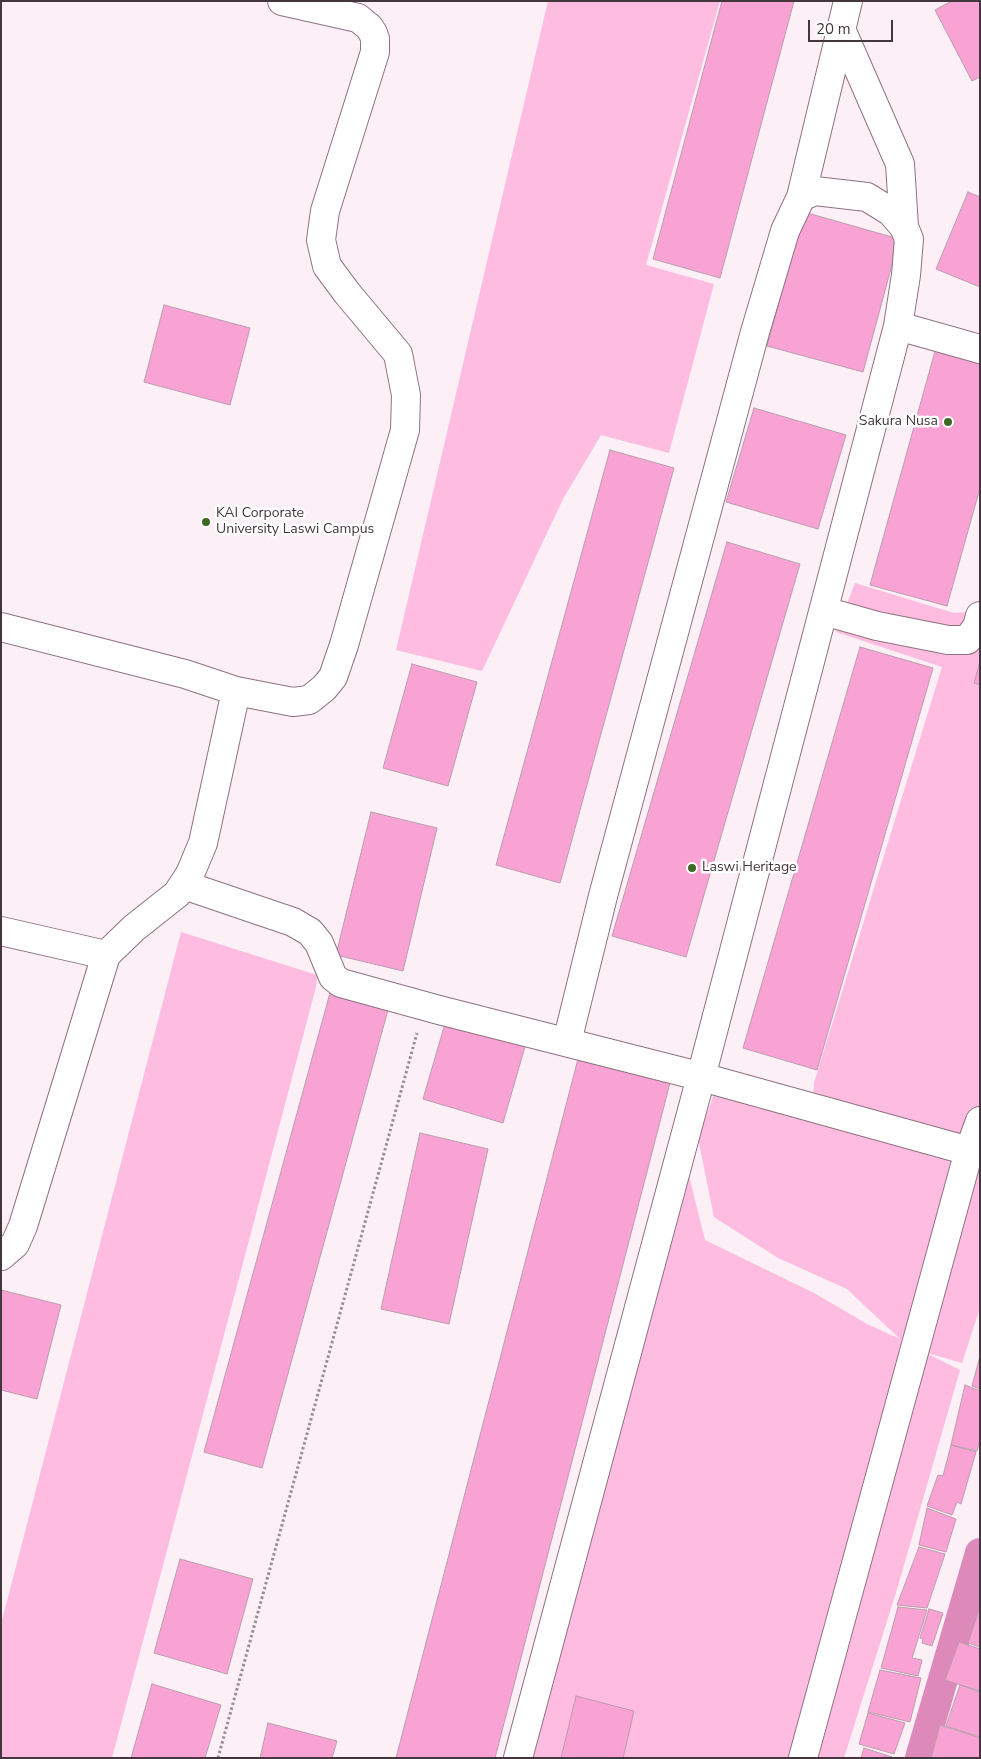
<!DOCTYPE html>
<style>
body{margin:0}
#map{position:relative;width:981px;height:1759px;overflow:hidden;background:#fceff6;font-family:"Nunito Sans",sans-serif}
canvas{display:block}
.frame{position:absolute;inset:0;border:2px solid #43373d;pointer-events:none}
.scale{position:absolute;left:808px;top:20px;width:85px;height:22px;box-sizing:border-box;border:2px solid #43373d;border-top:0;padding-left:6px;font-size:15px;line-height:18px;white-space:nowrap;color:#43373d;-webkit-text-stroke:4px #fff;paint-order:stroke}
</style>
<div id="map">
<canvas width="981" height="1759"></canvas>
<div class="frame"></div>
<div class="scale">20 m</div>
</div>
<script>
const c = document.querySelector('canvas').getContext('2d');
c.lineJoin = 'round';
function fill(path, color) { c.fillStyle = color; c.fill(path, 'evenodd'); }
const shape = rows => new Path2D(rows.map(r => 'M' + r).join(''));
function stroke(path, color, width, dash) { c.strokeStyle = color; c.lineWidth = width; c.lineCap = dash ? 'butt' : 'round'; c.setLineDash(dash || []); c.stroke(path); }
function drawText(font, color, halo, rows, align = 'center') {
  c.font = font + ' "Nunito Sans",sans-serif'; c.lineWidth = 5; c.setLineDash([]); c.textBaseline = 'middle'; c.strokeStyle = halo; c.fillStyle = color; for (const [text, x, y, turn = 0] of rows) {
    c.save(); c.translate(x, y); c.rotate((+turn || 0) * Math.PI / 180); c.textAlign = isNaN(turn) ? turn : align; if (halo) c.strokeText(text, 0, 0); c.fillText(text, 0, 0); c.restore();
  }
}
fill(shape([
 [548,1,720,1,646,265,714,284,669,453,601,435,563,499,482,671,396,650],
 [855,583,954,613,980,611,980,1308,962,1363,924,1352,960,1370,898,1586,844,1758,521,1758,684,1156,705,1240,814,1293,867,1324,900,1339,847,1289,778,1258,714,1217,698,1138,718,1083,748,1074,813,1096,814,1083,942,667,836,632],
 [181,932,317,975,316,987,112,1758,1,1758,1,1624]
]), '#febce0');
stroke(shape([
 [920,1758,980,1553]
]), '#dd89b9', 30);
const building = shape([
 [722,1,794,1,720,278,653,259,722,1],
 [952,1,980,1,980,77,972,81,935,10,952,1],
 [968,192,980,197,980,287,936,269,968,192],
 [804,212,899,239,863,372,767,346,804,212],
 [164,305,250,328,230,405,144,382,164,305],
 [937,344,980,356,980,488,947,606,870,585,937,344],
 [754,408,846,435,818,529,726,502,754,408],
 [610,450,674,468,560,883,496,865,610,450],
 [727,542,800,564,686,957,612,936,727,542],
 [860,647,933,668,817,1070,743,1048,860,647],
 [980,662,980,685,974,683,980,662],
 [412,664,477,682,448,786,383,768,412,664],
 [371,812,437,828,403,971,336,955,371,812],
 [330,993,388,1010,262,1468,204,1452,330,993],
 [446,1020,526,1043,503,1123,423,1099,446,1020],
 [578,1059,670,1083,495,1758,396,1758,578,1059],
 [420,1133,488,1149,449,1324,381,1309,420,1133],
 [1,1290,61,1305,37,1399,1,1390,1,1290],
 [980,1356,980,1389,972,1386,980,1356],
 [965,1385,980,1391,980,1439,977,1451,951,1445,965,1385],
 [951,1445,976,1452,961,1504,957,1502,952,1515,927,1506,938,1475,943,1476,951,1445],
 [927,1508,956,1519,946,1552,919,1545,927,1508],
 [919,1547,945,1554,927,1608,897,1605,919,1547],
 [180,1559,253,1579,227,1674,154,1653,180,1559],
 [898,1607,927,1610,912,1658,922,1660,918,1676,881,1668,898,1607],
 [980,1607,980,1647,968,1643,980,1607],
 [929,1609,943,1613,932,1646,922,1643,923,1639,920,1638,929,1609],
 [959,1642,980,1649,980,1691,945,1680,959,1642],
 [880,1670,921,1678,910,1722,868,1712,880,1670],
 [152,1684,221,1705,205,1758,131,1758,152,1684],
 [960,1685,980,1692,980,1737,946,1726,960,1685],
 [576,1696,634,1711,623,1758,561,1758,576,1696],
 [868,1713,905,1723,894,1754,859,1744,868,1713],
 [268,1723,337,1741,332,1758,260,1758,268,1723],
 [940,1725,980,1738,980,1758,931,1758,940,1725],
 [864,1748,892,1757,861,1758,864,1748]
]);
fill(building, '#f9a3d4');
stroke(building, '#bb9dad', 1);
const minor = shape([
 [841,29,900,164,904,227],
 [801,197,848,1],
 [898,326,980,349],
 [824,611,877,626,948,640,967,640,977,627,980,616],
 [1,627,185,674,236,691,293,702,309,700,324,688,333,677,344,645,405,430,406,395,398,354,347,293,327,266,321,240,325,211,375,52,375,39,373,33,369,27,358,18,282,1],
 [184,885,293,922,310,932,319,943,333,977,341,983,439,1010,691,1074,969,1151],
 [1,931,106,955],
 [1,1256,15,1244,23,1226,106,955,134,928,177,894,190,874,203,843,236,691],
 [518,1758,701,1077,898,326,906,275,909,239,904,227,891,212,867,197,815,191,801,197,785,231,755,332,603,896,567,1042],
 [803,1758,969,1151,980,1121]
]);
stroke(minor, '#8e7281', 30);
stroke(shape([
 [218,1758,417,1033]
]), '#998d93', 3, [2.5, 2.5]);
stroke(minor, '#fff', 28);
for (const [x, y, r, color] of [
 [948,422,5,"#3f6824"],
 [206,522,5,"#3f6824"],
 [692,868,5,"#3f6824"]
]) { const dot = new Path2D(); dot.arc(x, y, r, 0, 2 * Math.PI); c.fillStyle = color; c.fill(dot); stroke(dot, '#fff', 2); }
drawText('14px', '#43373d', '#fff', [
 ["Sakura Nusa",938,422,"right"],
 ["KAI Corporate",216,514],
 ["University Laswi Campus",216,530],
 ["Laswi Heritage",702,868]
], 'left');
</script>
